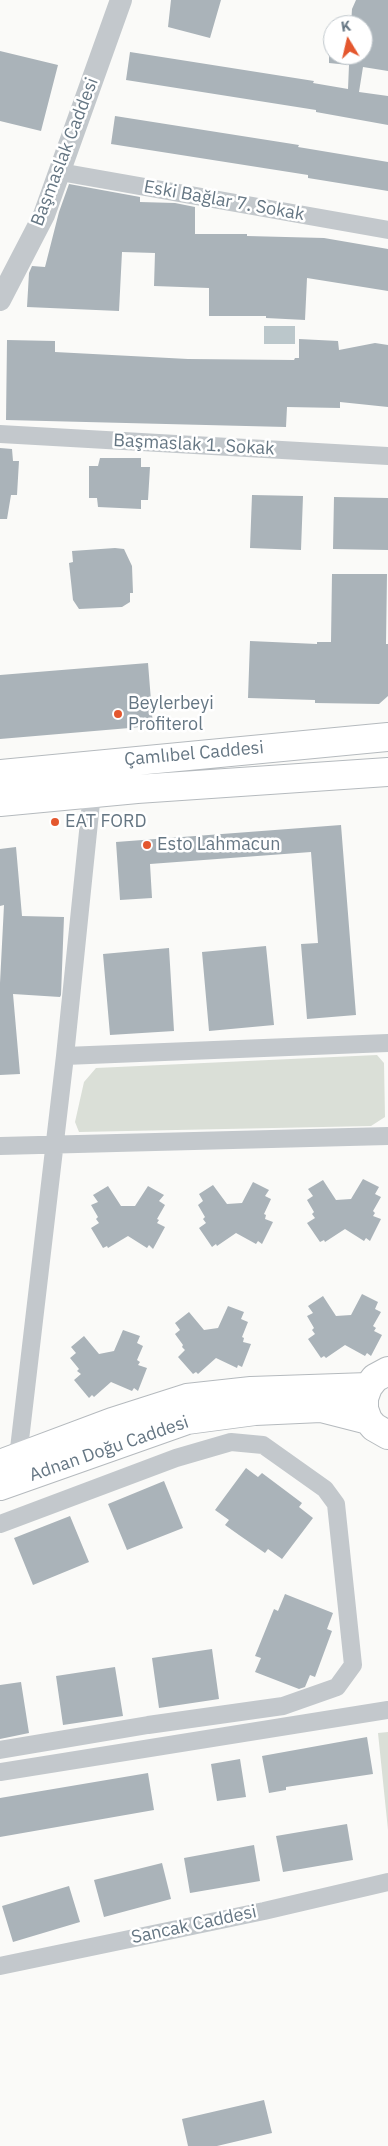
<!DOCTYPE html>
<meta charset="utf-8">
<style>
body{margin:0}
#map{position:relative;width:388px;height:2146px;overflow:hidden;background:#fafaf8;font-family:"IBM Plex Sans",sans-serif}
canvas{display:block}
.north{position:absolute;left:323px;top:15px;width:50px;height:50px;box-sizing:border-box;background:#fff;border:1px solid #c1c8cd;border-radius:50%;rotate:351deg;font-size:14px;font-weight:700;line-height:20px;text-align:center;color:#657683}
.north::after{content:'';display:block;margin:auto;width:18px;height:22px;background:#e4572e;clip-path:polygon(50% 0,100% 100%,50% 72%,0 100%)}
</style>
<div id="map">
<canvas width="388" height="2146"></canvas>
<div class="north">K</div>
</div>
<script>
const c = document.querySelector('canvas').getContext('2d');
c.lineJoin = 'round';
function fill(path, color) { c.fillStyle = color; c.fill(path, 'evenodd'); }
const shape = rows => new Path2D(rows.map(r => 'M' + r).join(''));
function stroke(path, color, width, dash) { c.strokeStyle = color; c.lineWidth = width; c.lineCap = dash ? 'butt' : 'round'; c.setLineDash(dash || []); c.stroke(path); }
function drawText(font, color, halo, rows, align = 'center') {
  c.font = font + ' "IBM Plex Sans",sans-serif'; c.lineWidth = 5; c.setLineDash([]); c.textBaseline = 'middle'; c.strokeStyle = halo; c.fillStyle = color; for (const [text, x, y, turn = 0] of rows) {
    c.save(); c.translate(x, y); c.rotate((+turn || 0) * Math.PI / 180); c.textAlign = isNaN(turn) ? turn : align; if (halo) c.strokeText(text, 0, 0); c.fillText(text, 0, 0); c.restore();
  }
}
fill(shape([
 [377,1055,384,1063,385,1117,371,1126,79,1132,75,1122,84,1082,96,1068],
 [388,1732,388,1830,378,1733]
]), '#dadfd7');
fill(shape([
 [264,326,295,326,295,344,264,344]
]), '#bbc7cb');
fill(shape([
 [171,0,221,0,210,38,168,27],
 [356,0,388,0,388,71,363,67,359,92,388,96,388,125,316,112,316,110,126,80,130,52,314,81,313,83,348,89,349,65,329,63,329,55,363,55,363,25,351,25,352,9],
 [0,51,58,65,41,131,0,121],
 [115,116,299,145,298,147,388,162,388,191,308,178,308,175,111,144],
 [69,184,140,197,140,202,175,203,195,207,195,234,247,234,247,236,324,238,388,249,388,291,307,278,305,320,266,318,266,316,209,316,209,288,154,286,155,253,122,252,119,311,27,307,29,273,32,266,45,267,59,212],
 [299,339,338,341,339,350,375,343,388,345,388,407,340,402,340,408,287,407,286,427,6,420,7,340,55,341,55,352,188,359,294,360,295,358,299,358],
 [0,448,12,449,13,461,19,461,17,495,11,495,7,519,0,519],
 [100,458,141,458,141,467,150,467,148,500,141,500,141,509,98,507,97,498,89,498,89,466,98,466],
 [252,495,303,496,301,550,250,548],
 [334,497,388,498,388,550,333,549],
 [115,548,124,549,132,566,133,593,130,593,130,602,122,607,79,609,73,600,69,563,73,562,72,551],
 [332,574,387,574,386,644,388,644,388,696,379,704,315,703,315,700,248,698,250,641,317,644,317,642,331,642],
 [148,663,153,726,0,739,0,675],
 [341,825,356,1015,307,1019,301,944,318,943,311,852,150,864,152,898,120,900,116,842],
 [16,847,22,916,64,917,61,995,60,997,13,994,20,1074,0,1075,0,983,4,905,0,906,0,849],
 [266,946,274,1025,209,1031,202,952],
 [169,948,174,1031,110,1035,103,954],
 [363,1179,379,1187,375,1194,381,1197,373,1211,375,1213,373,1216,381,1219,370,1241,366,1238,364,1241,345,1229,325,1242,324,1240,320,1242,307,1223,315,1218,312,1214,314,1212,307,1200,313,1196,308,1189,323,1180,336,1200,351,1199],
 [253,1182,269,1190,265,1196,271,1199,264,1214,266,1215,265,1219,273,1222,262,1244,258,1241,256,1244,236,1233,217,1246,216,1244,212,1247,199,1228,206,1223,203,1219,205,1217,198,1205,203,1201,199,1194,213,1185,227,1204,242,1203],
 [108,1186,121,1206,135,1206,148,1186,164,1195,159,1201,165,1205,157,1219,159,1220,157,1223,165,1227,153,1249,149,1245,147,1248,128,1236,108,1248,107,1246,103,1248,91,1228,99,1223,96,1219,98,1217,91,1205,98,1202,93,1195],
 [362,1294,378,1302,375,1309,381,1312,373,1326,376,1328,374,1331,382,1335,371,1356,367,1353,365,1356,345,1345,326,1358,324,1356,321,1358,308,1339,315,1334,312,1330,314,1328,307,1316,313,1313,308,1306,323,1296,336,1316,351,1315],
 [228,1306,244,1312,241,1319,248,1322,242,1337,244,1338,243,1342,251,1344,242,1367,238,1365,237,1368,216,1358,198,1374,196,1372,193,1374,178,1357,185,1350,182,1347,183,1345,175,1334,180,1330,175,1323,189,1312,204,1330,218,1328],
 [123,1330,140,1336,137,1343,143,1346,137,1360,140,1362,138,1365,147,1368,138,1391,134,1388,132,1391,111,1382,94,1397,92,1395,89,1398,74,1380,81,1374,77,1371,79,1369,70,1358,76,1353,71,1347,84,1336,99,1354,114,1351],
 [246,1468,258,1477,262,1473,302,1503,299,1507,313,1518,282,1559,268,1549,265,1553,239,1535,225,1525,229,1520,215,1510],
 [164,1481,183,1528,127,1550,108,1504],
 [70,1516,89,1562,33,1585,14,1538],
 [285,1594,333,1613,327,1629,332,1631,315,1677,310,1675,305,1687,299,1689,255,1672,261,1658,255,1656,274,1609,278,1611],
 [212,1649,219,1699,159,1708,152,1658],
 [115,1667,123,1716,63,1725,56,1676],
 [21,1682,29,1733,0,1739,0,1685],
 [367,1737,373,1774,286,1787,286,1790,269,1793,262,1756],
 [240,1759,246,1797,217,1801,211,1764],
 [148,1773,154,1810,0,1837,0,1798],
 [347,1824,353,1860,283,1872,276,1836],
 [254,1845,260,1881,190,1893,184,1858],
 [162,1863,171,1899,104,1917,94,1880],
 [69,1886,80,1922,13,1942,2,1906],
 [264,2100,272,2133,217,2146,188,2146,182,2119]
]), '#aab3b9');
const primary = shape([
 [0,774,388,737],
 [0,802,137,789,388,772],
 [388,1371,375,1378,368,1387,364,1398,364,1409,368,1420,374,1427,388,1435],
 [0,1464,112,1422,187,1398,251,1391,368,1387],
 [0,1486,187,1420,255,1411,321,1408,368,1420]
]);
stroke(primary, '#b5babe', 30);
stroke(shape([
 [60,172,388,230],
 [0,434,388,456],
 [65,1056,388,1043],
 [0,1146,388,1136],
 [18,1457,65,1056,92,793],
 [0,1524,176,1458,231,1442,263,1445,325,1489,336,1504,353,1665,337,1687,283,1706,148,1725,0,1750],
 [0,1772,388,1710],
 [0,1966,264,1911,388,1882]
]), '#c3c8cc', 18);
stroke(shape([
 [0,300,44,215,121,0]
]), '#c3c8cc', 22);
stroke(primary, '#fff', 28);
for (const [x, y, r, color] of [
 [118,714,5,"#e4572e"],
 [55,822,5,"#e4572e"],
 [147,845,5,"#e4572e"]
]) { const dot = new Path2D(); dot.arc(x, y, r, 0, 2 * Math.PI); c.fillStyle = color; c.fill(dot); stroke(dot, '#fff', 2); }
drawText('18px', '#657683', '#fff', [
 ["Başmaslak Caddesi",65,152,-69],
 ["Eski Bağlar 7. Sokak",224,201,10],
 ["Başmaslak 1. Sokak",194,445,3],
 ["Çamlıbel Caddesi",194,754,-5],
 ["Adnan Doğu Caddesi",109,1449,-19],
 ["Sancak Caddesi",194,1925,-12]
]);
drawText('18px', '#657683', '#fff', [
 ["Beylerbeyi",128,704],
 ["Profiterol",128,725],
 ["EAT FORD",65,822],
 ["Esto Lahmacun",157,845]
], 'left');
</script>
